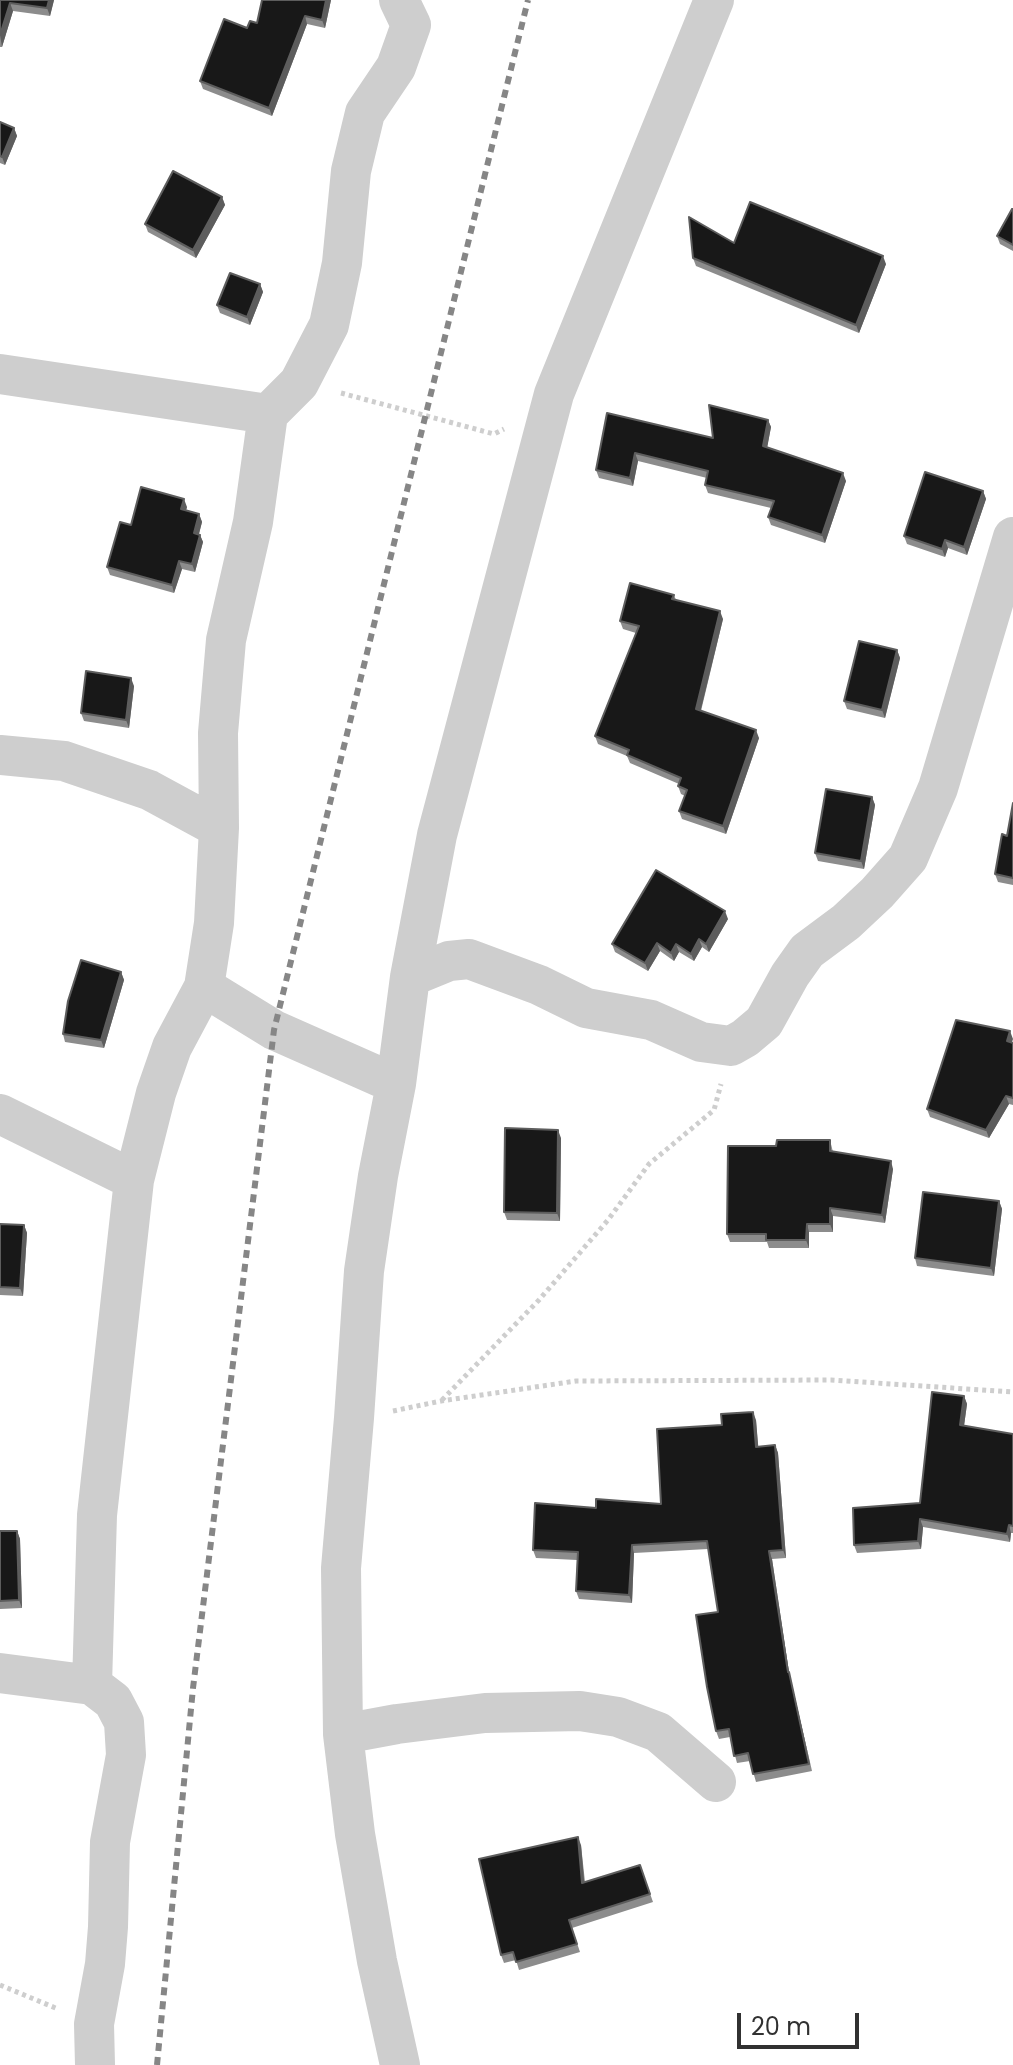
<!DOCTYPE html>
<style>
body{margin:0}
#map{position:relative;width:1013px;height:2065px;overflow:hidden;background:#fff;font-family:Poppins,sans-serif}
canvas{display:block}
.scale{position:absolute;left:737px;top:2013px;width:122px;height:36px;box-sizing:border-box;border:4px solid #313131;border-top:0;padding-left:10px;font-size:24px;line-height:28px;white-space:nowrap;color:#313131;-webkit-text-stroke:6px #fff;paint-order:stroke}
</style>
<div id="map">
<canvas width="1013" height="2065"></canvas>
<div class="scale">20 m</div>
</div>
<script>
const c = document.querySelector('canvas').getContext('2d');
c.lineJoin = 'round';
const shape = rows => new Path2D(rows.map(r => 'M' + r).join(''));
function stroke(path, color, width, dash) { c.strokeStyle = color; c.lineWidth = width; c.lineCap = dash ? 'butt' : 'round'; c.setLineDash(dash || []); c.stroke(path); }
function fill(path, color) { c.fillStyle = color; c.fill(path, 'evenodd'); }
stroke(shape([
 [341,393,494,434,504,429],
 [442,1400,539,1300,608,1220,649,1164,714,1110,721,1084],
 [393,1411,441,1401,576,1381,831,1380,1013,1392],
 [0,1985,58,2009]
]), '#cecece', 5, [4, 4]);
stroke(shape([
 [0,374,268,414],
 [0,755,64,761,149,790,219,828],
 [410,977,449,961,469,959,539,985,586,1008,651,1020,701,1042,731,1046,745,1038,764,1022,790,975,807,951,846,922,877,893,908,858,938,788,1013,537],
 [204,987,274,1030,396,1084],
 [0,1114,134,1180],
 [0,1673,92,1685,113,1701,124,1722,126,1755,110,1842,108,1927,105,1964,94,2024,95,2065],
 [92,1685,97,1515,134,1180,156,1093,172,1047,204,987,214,923,219,828,218,733,226,640,253,522,268,414,299,383,329,325,342,263,351,171,365,113,396,67,411,25,399,0],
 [343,1734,397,1724,485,1713,580,1711,618,1717,658,1732,716,1782],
 [400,2065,377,1961,355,1834,343,1734,341,1568,354,1418,364,1271,378,1176,396,1084,410,977,437,835,554,394,714,0]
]), '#cecece', 40);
stroke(shape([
 [157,2065,193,1688,274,1030,528,0]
]), '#868686', 6, [8, 6]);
fill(shape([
 [0,0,54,0,50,16,13,11,2,47,0,47],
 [331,0,325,28,307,24,272,116,203,89,200,81,247,28],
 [0,122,14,128,17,136,5,165,0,163],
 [222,197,225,205,196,258,148,232,145,224],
 [1013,209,1013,251,1000,244,997,236],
 [734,243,886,264,859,333,696,266,693,258],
 [260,284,263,292,250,325,220,313,217,305],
 [607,413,713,438,768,420,771,427,767,447,846,481,825,543,771,525,768,517,771,508,708,493,705,485,707,478,638,461,633,486,599,478,596,470],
 [983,491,986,499,967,555,948,548,945,557,907,544,904,536],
 [187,507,186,510,199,514,202,522,199,534,200,535,203,542,195,572,182,569,174,593,110,575,107,567,131,525],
 [674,595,676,600,723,619,701,711,759,738,726,834,682,819,679,811,685,796,681,794,678,786,679,784,630,763,627,756,598,744,595,736,636,633,623,629,620,621],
 [897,650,900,658,885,718,847,709,844,701],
 [134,686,129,728,84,721,81,713],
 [872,797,875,805,864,869,818,861,815,853],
 [1013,803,1013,885,998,882,995,874,1007,836],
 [728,919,709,952,702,947,694,961,679,952,674,961,660,951,648,971,615,952,612,944],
 [121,972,124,980,104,1048,65,1042,63,1034],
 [1012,1043,1013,1043,1013,1105,1009,1104,989,1138,930,1117,927,1109],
 [561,1138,560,1221,507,1220,504,1212],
 [830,1140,833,1152,893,1169,885,1223,833,1216,833,1232,809,1232,809,1248,769,1248,767,1242,730,1242,727,1234,776,1146],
 [999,1201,1002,1209,994,1276,917,1266,915,1258],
 [0,1224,24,1225,27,1233,23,1296,0,1295],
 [964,1396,967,1404,964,1426,1013,1434,1013,1533,1011,1533,1010,1542,923,1527,921,1549,857,1553,854,1545,920,1503],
 [756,1420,758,1447,775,1445,778,1453,786,1558,772,1559,789,1672,812,1771,756,1782,750,1761,737,1763,730,1737,719,1739,716,1731,718,1612,708,1549,634,1553,632,1603,579,1599,576,1591,577,1560,536,1558,533,1550,596,1508,661,1504,722,1425],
 [0,1531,17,1531,20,1539,22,1608,0,1609],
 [581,1845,585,1882,640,1865,653,1902,572,1928,580,1952,519,1970,516,1960,504,1963,501,1955]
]), '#8c8c8c');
fill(shape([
 [49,0,54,0,50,16,47,8],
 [326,0,331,0,325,28,322,20],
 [10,3,13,11,2,47,0,35],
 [305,16,307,24,272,116,269,108],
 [14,128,17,136,5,165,2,157],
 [222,197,225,205,196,258,193,250],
 [883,256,886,264,859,333,856,325],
 [260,284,263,292,250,325,247,317],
 [768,420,771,427,766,454,763,446],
 [635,453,638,461,633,486,630,478],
 [843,473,846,481,825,543,822,535],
 [983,491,986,499,967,555,964,547],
 [184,499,187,507,184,517,181,509],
 [199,514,202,522,197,541,194,533],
 [200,535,203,542,195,572,192,564],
 [945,540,948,548,945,557,942,549],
 [179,561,182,569,174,593,172,585],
 [720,611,723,619,699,717,696,709],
 [897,650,900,658,885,718,882,710],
 [131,678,134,686,129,728,126,720],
 [756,730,759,738,726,834,723,826],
 [872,797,875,805,864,869,861,861],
 [725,911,728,919,709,952,706,944],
 [699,939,702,947,694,961,691,954],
 [657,943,660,951,648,971,645,963],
 [676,944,679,952,674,961,671,953],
 [121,972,124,980,104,1048,101,1040],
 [1010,1031,1013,1039,1010,1049,1007,1041],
 [1006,1096,1009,1104,989,1138,986,1130],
 [558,1130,561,1138,560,1221,557,1213],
 [891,1161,893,1169,885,1223,882,1215],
 [999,1201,1002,1209,994,1276,991,1268],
 [830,1208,833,1216,833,1232,830,1224],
 [807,1224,809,1232,809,1248,806,1240],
 [24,1225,27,1233,23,1296,20,1288],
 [964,1396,967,1404,963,1433,960,1425],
 [753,1412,756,1420,759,1455,756,1447],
 [775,1445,778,1453,786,1558,783,1550],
 [920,1519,923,1527,921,1549,918,1541],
 [1009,1525,1011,1533,1010,1542,1007,1534],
 [17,1531,20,1539,22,1608,19,1600],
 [632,1545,634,1553,632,1603,629,1595],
 [769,1551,772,1559,789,1672,812,1771,788,1672],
 [578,1837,581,1845,585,1891,582,1883]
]), '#5d5d5d');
const building = shape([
 [0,0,49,0,47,8,10,3,0,35,0,0],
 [262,0,326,0,322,20,305,16,269,108,200,81,224,19,247,28,250,21,257,23,262,0],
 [0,122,14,128,2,157,0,156,0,122],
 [173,171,222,197,193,250,145,224,173,171],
 [750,202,883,256,856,325,693,258,689,217,734,243,750,202],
 [1012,209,1013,209,1013,245,997,236,1012,209],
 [230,273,260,284,247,317,217,305,230,273],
 [709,405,768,420,763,446,843,473,822,535,768,517,774,501,705,485,708,471,635,453,630,478,596,470,607,413,713,438,709,405],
 [925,472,983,491,964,547,945,540,942,549,904,536,925,472],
 [141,487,184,499,181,509,199,514,194,533,200,535,192,564,179,561,172,585,107,567,120,522,131,525,141,487],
 [630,583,674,595,672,599,720,611,696,709,756,730,723,826,679,811,687,790,678,786,681,778,627,755,629,750,595,736,639,626,620,621,630,583],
 [859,641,897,650,882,710,844,701,859,641],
 [86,671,131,678,126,720,81,713,86,671],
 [826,789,872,797,861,861,815,853,826,789],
 [1013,803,1013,878,995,874,1002,834,1007,836,1013,803],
 [656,870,725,911,706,944,699,939,691,954,676,944,671,953,657,943,645,963,612,944,656,870],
 [81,960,121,972,101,1040,63,1034,68,1001,81,960],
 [956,1020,1010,1031,1007,1041,1013,1043,1013,1098,1006,1096,986,1130,927,1109,956,1020],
 [505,1128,558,1130,557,1213,504,1212,505,1128],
 [777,1140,830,1140,830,1151,891,1161,882,1215,830,1208,830,1224,807,1224,806,1240,766,1240,766,1234,727,1234,728,1146,776,1146,777,1140],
 [923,1192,999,1201,991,1268,915,1258,923,1192],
 [0,1224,24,1225,20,1288,0,1287,0,1224],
 [932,1392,964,1396,960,1425,1013,1434,1013,1526,1009,1525,1007,1534,920,1519,918,1541,854,1545,853,1508,920,1503,932,1392],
 [753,1412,756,1447,775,1445,783,1550,769,1551,788,1672,789,1672,809,1764,753,1774,748,1753,734,1756,729,1729,716,1731,707,1687,696,1615,718,1612,707,1541,632,1545,629,1595,576,1591,578,1552,533,1550,535,1503,596,1508,596,1499,661,1504,657,1429,722,1425,721,1414,753,1412],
 [0,1531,17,1531,19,1600,0,1601,0,1531],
 [578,1837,582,1883,640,1865,650,1894,569,1920,577,1944,516,1962,513,1952,501,1955,479,1859,578,1837]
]);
fill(building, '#181818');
stroke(building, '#5d5d5d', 2);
</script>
